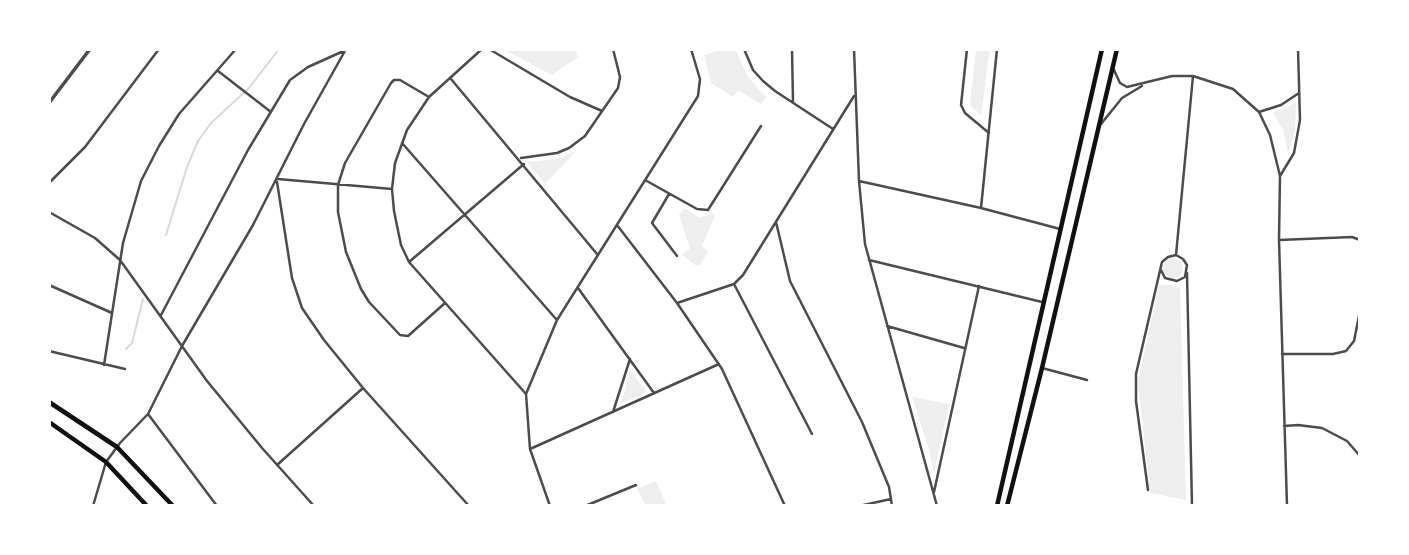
<!DOCTYPE html>
<style>
body{margin:0}
#map{position:relative;width:1409px;height:555px;overflow:hidden;background:#fff;font-family:Rubik,sans-serif}
canvas{display:block}
.frame{position:absolute;inset:0;border:51px solid #fff;pointer-events:none}
</style>
<div id="map">
<canvas width="1409" height="555"></canvas>
<div class="frame"></div>
</div>
<script>
const c = document.querySelector('canvas').getContext('2d');
c.lineJoin = 'round';
function fill(path, color) { c.fillStyle = color; c.fill(path, 'evenodd'); }
const shape = rows => new Path2D(rows.map(r => 'M' + r).join(''));
function stroke(path, color, width, dash) { c.strokeStyle = color; c.lineWidth = width; c.lineCap = dash ? 'butt' : 'round'; c.setLineDash(dash || []); c.stroke(path); }
fill(shape([
 [503,49,575,49,578,57,552,75],
 [723,49,735,49,748,77,766,97,761,104,738,90,733,97,711,83,704,55],
 [976,49,990,49,981,115,970,105],
 [1296,103,1295,131,1288,154,1284,132,1273,113],
 [577,150,545,184,527,162,558,159],
 [684,208,700,218,712,213,715,216,702,246,708,252,700,265,695,265,682,255,690,248,679,215],
 '1163 268a10 10 0 1 1 20 0a10 10 0 1 1-20 0Z',
 [1159,285,1171,285,1180,288,1186,500,1150,493,1138,381],
 [630,370,647,392,620,404,626,387],
 [912,397,949,404,934,474,928,446],
 [656,481,667,506,646,506,637,489]
]), '#eee');
stroke(shape([
 [166,235,187,167,198,141,211,123,249,88,279,49],
 [126,349,132,343,143,299]
]), '#d9d9d9', 2);
stroke(shape([
 [482,49,429,97,407,130,395,163,392,189,394,211,401,245,409,262,526,394],
 [489,49,570,97,602,111],
 [744,49,753,70,763,81,775,91,833,129],
 [792,49,793,102],
 [854,49,859,181,865,244,937,506],
 [967,49,961,105,965,113,989,133],
 [1114,70,1120,83,1127,87,1172,76,1193,76,1233,89,1259,112,1270,135,1280,176],
 [218,71,271,112],
 [451,79,597,254],
 [429,97,400,80,394,80,391,83,345,163,338,185,338,212,346,252,361,289,369,302,400,335,408,336,445,303],
 [1259,112,1281,105,1299,93],
 [1101,124,1122,98,1142,86],
 [402,143,556,319],
 [521,158,557,153,569,148,585,136,618,88,620,77,613,49],
 [278,179,392,189],
 [645,180,697,209,708,210,761,126],
 [859,181,981,208,1060,229],
 [277,182,292,278,302,308,324,340,363,388,469,506],
 [49,183,85,147,159,49],
 [669,194,652,223,677,256],
 [981,208,997,49],
 [49,212,95,238,120,260,207,381,262,448,314,506],
 [776,222,790,281,862,422,889,487,892,506],
 [617,225,677,303,722,369,785,506],
 [1279,240,1352,237,1360,240],
 [1176,255,1193,76],
 [869,260,1042,302],
 [409,262,524,164],
 [1187,273,1192,506],
 [734,284,812,434],
 [49,285,112,313],
 [578,288,654,393],
 [677,303,734,284,743,275,854,96],
 [161,315,248,150,290,80,308,67,348,49],
 [887,326,964,348],
 [49,351,125,369],
 [1282,354,1333,354,1346,351,1354,341,1360,311],
 [104,365,123,243,141,181,159,146,179,114,236,49],
 [1042,368,1087,380],
 [613,412,630,359],
 [148,414,217,506],
 [1284,426,1298,425,1322,428,1347,441,1360,456],
 [530,449,719,364],
 [277,465,363,388],
 [1148,490,1136,401,1136,374,1162,262,1168,257,1176,255,1183,259,1187,265,1185,277,1177,281,1165,278,1161,270],
 [934,492,979,286],
 [93,506,106,462,120,443,148,414,182,346,253,225,304,124,346,49],
 [550,506,530,449,526,394,557,320,698,96,700,79,691,49],
 [585,506,636,485],
 [859,506,891,499],
 [1287,506,1279,240,1280,176,1294,153,1300,120,1298,49]
]), '#4c4c4c', 2.5);
stroke(shape([
 [49,103,90,49]
]), '#4c4c4c', 3.5);
stroke(shape([
 [49,402,117,447,173,506],
 [49,422,106,462,147,506]
]), '#111', 4.5);
stroke(shape([
 [997,506,1102,49],
 [1007,506,1042,368,1117,49]
]), '#111', 4.5);
</script>
